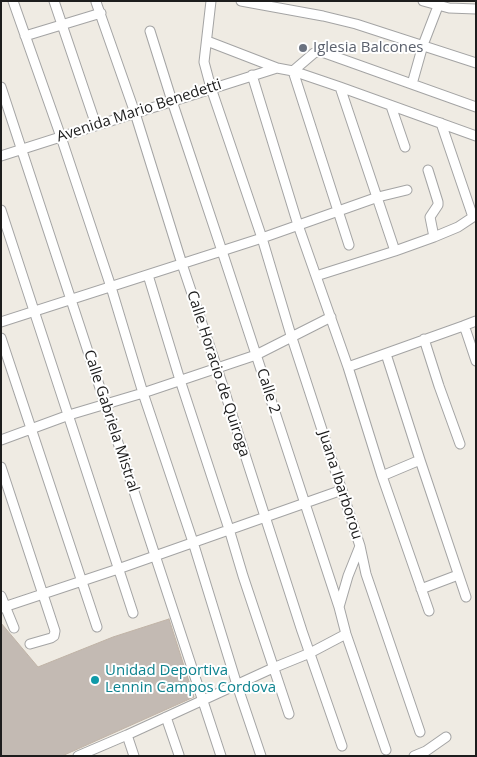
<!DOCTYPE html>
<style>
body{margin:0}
#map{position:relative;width:477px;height:757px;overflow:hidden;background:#efebe3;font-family:"Open Sans",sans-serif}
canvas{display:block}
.frame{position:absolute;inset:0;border:2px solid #1d1d1d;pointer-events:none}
</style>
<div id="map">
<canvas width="477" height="757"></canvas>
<div class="frame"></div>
</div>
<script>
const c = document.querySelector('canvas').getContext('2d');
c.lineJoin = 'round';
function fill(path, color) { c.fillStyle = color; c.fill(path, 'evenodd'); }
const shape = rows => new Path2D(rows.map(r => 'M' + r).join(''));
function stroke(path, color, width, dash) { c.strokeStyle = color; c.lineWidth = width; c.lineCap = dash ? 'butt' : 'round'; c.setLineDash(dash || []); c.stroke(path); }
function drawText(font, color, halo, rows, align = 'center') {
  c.font = font + ' "Open Sans",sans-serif'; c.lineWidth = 4; c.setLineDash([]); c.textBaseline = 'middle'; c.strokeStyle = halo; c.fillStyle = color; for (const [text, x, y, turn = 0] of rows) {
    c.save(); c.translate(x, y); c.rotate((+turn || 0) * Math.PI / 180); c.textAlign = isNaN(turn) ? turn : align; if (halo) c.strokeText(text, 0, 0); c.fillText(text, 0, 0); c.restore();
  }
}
const building = shape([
 [169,619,194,697,62,756,1,756,1,623,38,667,113,637,169,619]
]);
fill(building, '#c3bab3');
stroke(building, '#c0b3a6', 1);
const minor = shape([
 [13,1,61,137,111,287,143,393,193,542,237,685,261,756],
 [54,1,96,125],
 [211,1,204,62,211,88,262,238,290,332,360,546,366,574,420,732],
 [241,1,323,16,356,24,476,63],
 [423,1,449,8,476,9],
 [96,2,135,113,182,264,217,368,302,631,342,746],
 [150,31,172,101,222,251,339,607,346,634,386,750],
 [25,36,101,13],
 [207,41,277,68,293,71,340,87,476,136],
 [252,75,298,225,348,367,382,476,429,611],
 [412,84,423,45,440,1],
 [1,87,221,756],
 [340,87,395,251],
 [391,106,405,147],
 [441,123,473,217],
 [1,156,277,68],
 [428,170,438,202,438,205,430,217,434,237],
 [1,210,133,613],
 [349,245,293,71,314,53,318,52,322,52,476,107],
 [148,275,180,380,229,529,243,576,289,714],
 [316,276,395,251,434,237,458,227,476,215],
 [1,322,262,238,378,197,407,190],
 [463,326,466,331,476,361],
 [1,338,97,627],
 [424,339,439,386,460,444],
 [386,354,420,460,466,597],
 [348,367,463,326,476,321],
 [1,440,69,415,143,393,256,355,331,317],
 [1,467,55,631,54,636,51,638,30,644],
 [382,476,420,460],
 [421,589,458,575],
 [1,596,14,628],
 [339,607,348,576,360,546],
 [1,608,118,569,342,490],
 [166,717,179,755],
 [127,735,134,756],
 [78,756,127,735,273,668,310,653,346,634],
 [414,756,426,751,446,737]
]);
stroke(minor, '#a4a4a4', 11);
stroke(minor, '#fff', 9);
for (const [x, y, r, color] of [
 [303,48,5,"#6b7280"],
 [95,680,5,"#0f9aa8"]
]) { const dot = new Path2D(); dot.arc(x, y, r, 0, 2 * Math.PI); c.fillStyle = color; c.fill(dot); stroke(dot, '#fff', 2); }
drawText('15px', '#5b616d', '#fff', [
 ["Iglesia Balcones",313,48]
], 'left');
drawText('15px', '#1d1d1d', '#fff', [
 ["Avenida Mario Benedetti",139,111,-18],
 ["Calle Horacio de Quiroga",218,374,72],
 ["Calle 2",268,391,72],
 ["Calle Gabriela Mistral",111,421,72],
 ["Juana Ibarborou",340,485,72]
]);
drawText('15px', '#0d838f', '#fff', [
 ["Unidad Deportiva",105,671],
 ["Lennin Campos Cordova",105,688]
], 'left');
</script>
